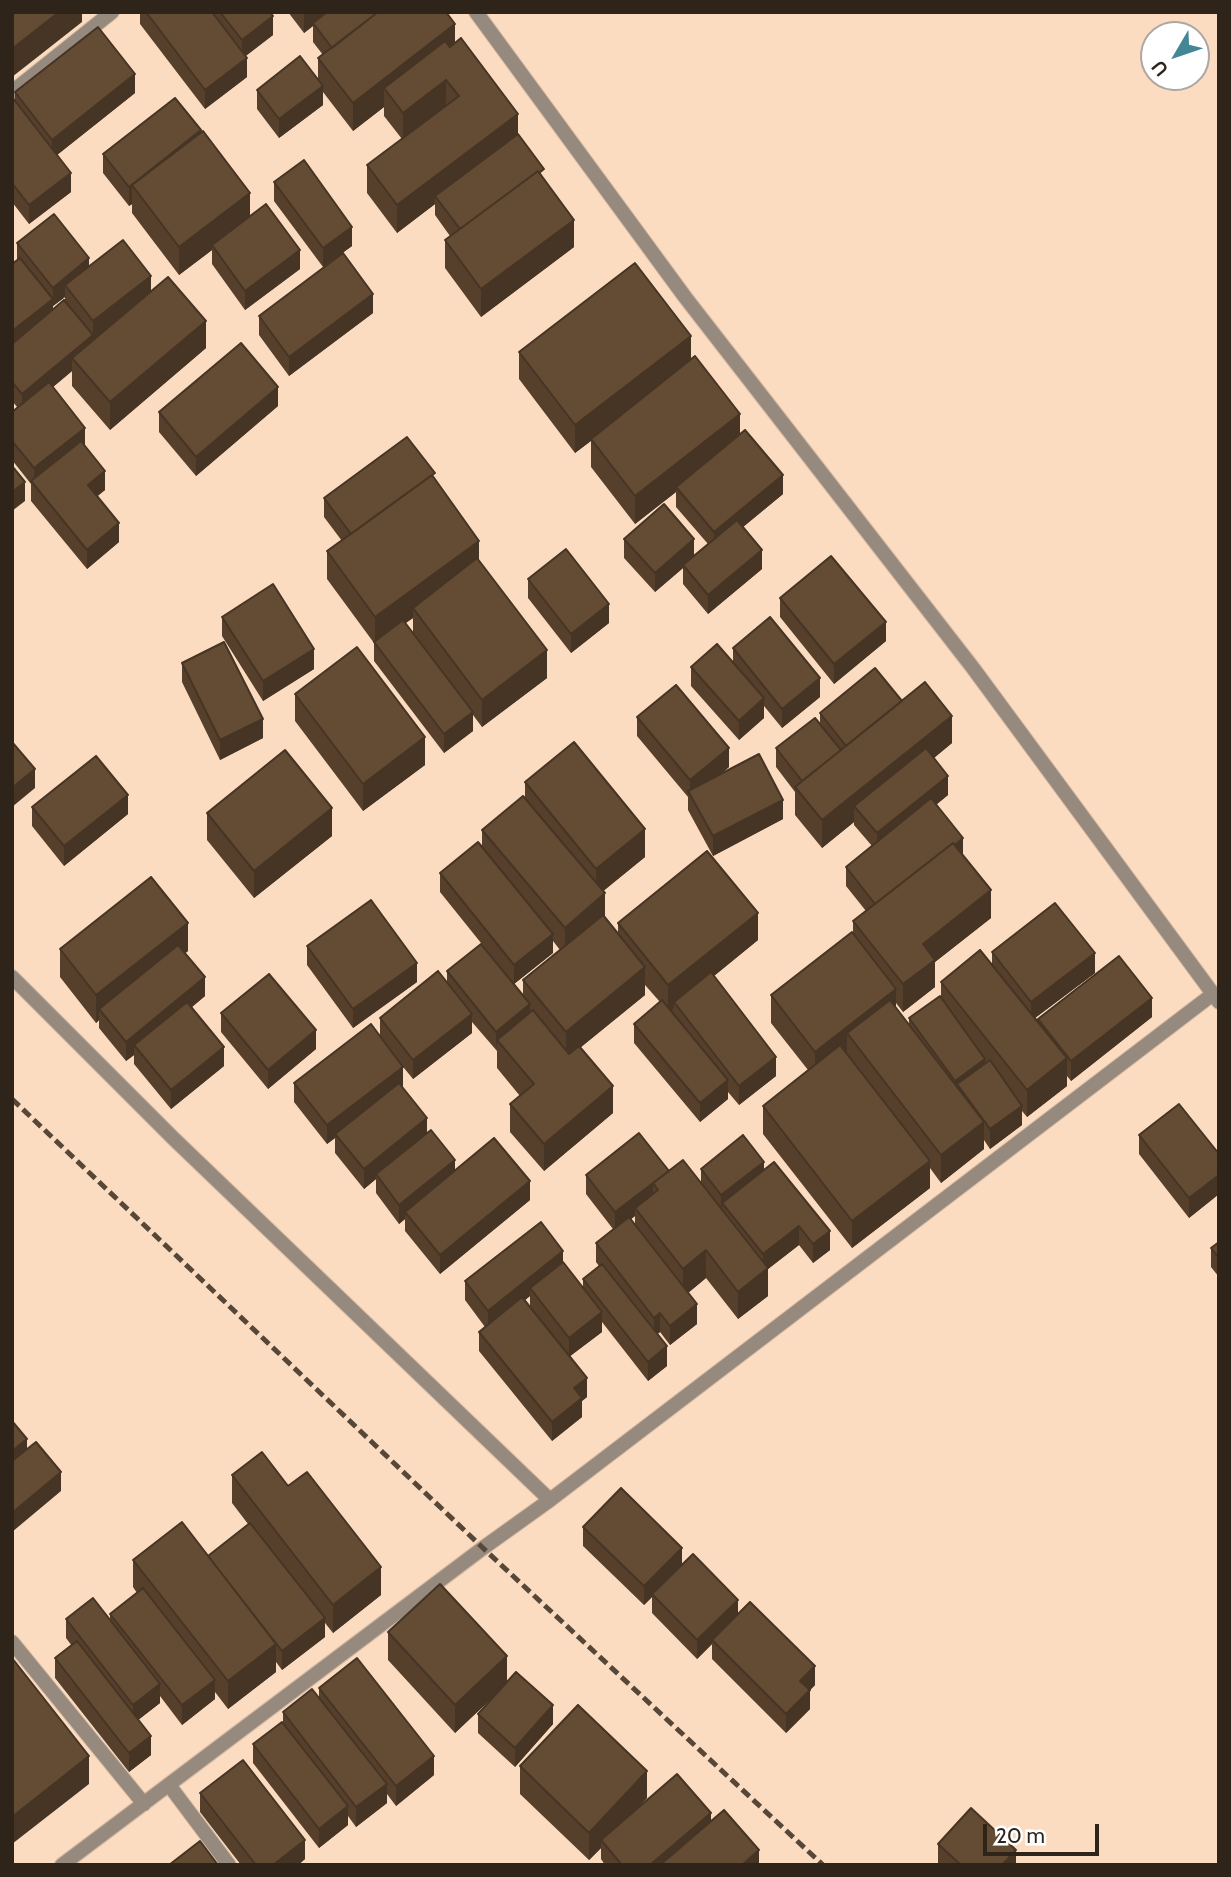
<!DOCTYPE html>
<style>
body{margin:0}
#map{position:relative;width:1231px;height:1877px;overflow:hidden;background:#fbdcc1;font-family:Cabin,sans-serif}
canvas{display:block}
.frame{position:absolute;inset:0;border:14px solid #2f2419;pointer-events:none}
.north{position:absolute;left:1140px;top:21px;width:70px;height:70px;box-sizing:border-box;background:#fff;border:2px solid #aca7a3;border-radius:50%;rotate:231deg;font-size:19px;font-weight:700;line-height:28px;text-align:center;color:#2f2419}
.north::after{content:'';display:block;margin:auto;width:24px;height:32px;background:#438695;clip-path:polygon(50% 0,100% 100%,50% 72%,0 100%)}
.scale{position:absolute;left:983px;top:1824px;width:116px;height:32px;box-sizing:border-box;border:4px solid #2f2419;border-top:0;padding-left:9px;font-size:21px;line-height:24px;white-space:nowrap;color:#2f2419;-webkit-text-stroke:5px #fff;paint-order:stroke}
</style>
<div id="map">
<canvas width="1231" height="1877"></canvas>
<div class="frame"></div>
<div class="north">U</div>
<div class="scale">20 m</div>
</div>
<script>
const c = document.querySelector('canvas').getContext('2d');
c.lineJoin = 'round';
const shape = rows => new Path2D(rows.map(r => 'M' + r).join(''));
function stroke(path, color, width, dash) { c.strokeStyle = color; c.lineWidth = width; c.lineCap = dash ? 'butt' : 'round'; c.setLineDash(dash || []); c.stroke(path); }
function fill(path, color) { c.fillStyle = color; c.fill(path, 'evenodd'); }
const street = shape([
 [476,12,685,297,973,668,1219,1002],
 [12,92,112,12],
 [12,977,173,1138,550,1500],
 [12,1642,144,1804],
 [169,1785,229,1865],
 [62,1865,483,1548,550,1500,1213,994]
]);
stroke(street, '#d6bba3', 16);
stroke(street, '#96897e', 14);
stroke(shape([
 [12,1099,483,1548,823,1865]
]), '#564739', 5, [10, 5]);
fill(shape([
 [140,12,270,12,273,35,245,56,247,77,205,109,140,24],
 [288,12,446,12,455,42,518,135,544,179,574,247,481,317,445,268,445,240,450,236,435,215,435,204,397,233,367,193,367,165,402,139,384,116,384,107,353,131,323,92,323,105,279,138,257,109,257,90,318,80,318,58,323,55,313,42,313,26,304,33],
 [15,92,135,93,57,155,71,192,29,224,12,202,12,97,15,100],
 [201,132,250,216,300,269,245,310,212,264,212,250,179,275,132,213,132,204,129,206,103,173,103,154],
 [274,182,352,246,323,267,274,201],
 [17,243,89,267,151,292,206,348,110,430,72,386,72,371,53,387,85,446,105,490,97,496,119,542,87,569,31,501,31,484,12,460,12,412,18,408,12,401,12,264,17,260],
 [65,297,65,301,53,310,53,306],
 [373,313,289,376,259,335,259,316],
 [519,352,691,360,740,434,783,494,743,527,762,569,708,614,683,584,683,568,655,592,624,558,624,539,694,555,708,544,676,507,676,492,635,524,591,467,591,441,575,453,519,379],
 [278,406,196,476,159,432,159,412],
 [435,479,479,561,547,678,482,727,473,715,473,731,444,753,374,661,374,643,327,579,327,551,342,541,324,517,324,498],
 [413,618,413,632,405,623],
 [528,579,609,623,571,653,528,598],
 [780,598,886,641,834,684,780,617],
 [222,617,314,669,263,701,222,636],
 [733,648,820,697,782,728,764,706,764,718,739,740,691,686,691,667,733,663],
 [182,663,263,738,220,760,182,682],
 [295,694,425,765,363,811,295,721],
 [902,701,952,743,934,758,948,795,936,805,963,855,991,918,935,962,935,987,903,1012,896,1003,896,1007,909,1025,909,1018,941,998,941,982,992,964,992,952,1095,973,1035,1018,1038,1022,1038,1019,1152,1017,1071,1081,1067,1076,1067,1086,1027,1117,1022,1111,1022,1125,990,1149,984,1140,984,1149,941,1183,930,1168,930,1188,852,1248,763,1134,763,1106,808,1070,771,1023,771,995,853,934,853,921,866,911,846,886,846,867,872,846,854,825,854,822,822,848,795,815,795,792,776,767,776,748,820,723,820,713],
 [637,717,729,767,722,773,783,819,713,856,688,810,688,797,637,736],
 [525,782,645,857,603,891,605,918,618,933,618,923,758,940,714,976,776,1076,739,1105,728,1092,728,1099,700,1122,634,1043,634,1024,660,1002,645,985,645,995,580,1048,613,1113,544,1171,510,1132,510,1104,520,1096,497,1068,497,1051,472,1022,472,1033,413,1079,395,1057,403,1086,402,1087,427,1133,455,1171,530,1200,440,1274,405,1231,405,1219,399,1224,376,1193,376,1179,364,1189,335,1153,335,1138,327,1144,294,1102,294,1083,380,1036,380,1018,447,982,447,971,523,996,523,980,560,950,553,941,553,953,514,984,440,892,440,873,482,847,482,830,525,799],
 [32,807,128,814,64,866,32,826],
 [207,813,332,836,254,898,207,840],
 [307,946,417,982,353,1028,307,965],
 [60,949,188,951,185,953,205,996,192,1007,224,1066,171,1109,134,1064,134,1055,126,1061,99,1028,99,1020,96,1023,60,977],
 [221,1013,316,1049,268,1089,221,1032],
 [1139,1135,1219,1154,1219,1194,1189,1218,1139,1154],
 [701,1169,764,1170,830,1250,813,1263,799,1245,768,1269,768,1296,738,1319,706,1278,688,1293,697,1324,670,1345,660,1332,657,1334,667,1366,648,1381,602,1322,602,1332,570,1356,587,1397,582,1401,582,1417,552,1441,479,1351,479,1332,485,1327,465,1300,465,1281,563,1262,583,1288,583,1279,599,1266,596,1262,596,1243,613,1229,586,1194,586,1175,669,1171,701,1182],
 [635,1216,635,1224,631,1219],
 [530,1296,530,1306,525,1300],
 [1219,1242,1219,1277,1211,1267,1211,1248],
 [232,1475,288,1486,381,1595,333,1633,325,1623,325,1637,282,1670,276,1662,276,1672,228,1709,215,1692,215,1699,182,1725,160,1696,160,1703,138,1720,151,1755,129,1772,55,1678,55,1658,72,1646,66,1638,66,1619,110,1621,110,1614,137,1593,133,1587,133,1560,208,1556,248,1524,232,1503],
 [583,1527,682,1564,815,1685,810,1690,810,1709,786,1733,712,1659,712,1644,697,1659,652,1613,652,1597,644,1605,583,1546],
 [388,1632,507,1682,553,1724,515,1767,478,1733,478,1714,494,1696,455,1733,388,1660],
 [319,1688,434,1775,396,1806,387,1794,387,1803,356,1827,348,1816,348,1825,319,1848,253,1763,253,1744,283,1722,283,1712,319,1698],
 [520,1766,647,1798,639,1806,711,1821,759,1850,759,1865,605,1865,601,1859,601,1848,589,1860,520,1794],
 [200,1793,305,1859,298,1865,241,1865,200,1812],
 [938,1844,1016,1865,940,1865,938,1863]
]), '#56402c');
fill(shape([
 [59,12,82,12,82,22,12,77,12,49],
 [304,12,331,12,313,23,313,26,304,33],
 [273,16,273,35,242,59,242,40],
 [455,24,455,52,384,88,384,107,353,131,353,103],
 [247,58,247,77,205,109,205,90],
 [135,74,135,93,52,159,52,140],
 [446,80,446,108,403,141,403,113],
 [323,86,323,105,279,138,279,119],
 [518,114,518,142,435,196,435,204,397,233,397,205],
 [201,130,201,149,132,185,132,204,129,206,129,187],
 [71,173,71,192,29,224,29,205],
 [250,193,250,220,212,245,212,250,179,275,179,247],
 [574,220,574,247,481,317,481,289],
 [352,227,352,246,323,267,323,248],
 [300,250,300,269,245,310,245,291],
 [89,258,89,277,65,285,65,297,53,306,53,318,12,351,12,331,53,299,53,288],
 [151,276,151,295,93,340,93,354,72,358,72,371,22,413,22,394,93,335,93,321],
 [373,294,373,313,289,376,289,357],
 [206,321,206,348,110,430,110,402],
 [691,336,691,364,575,453,575,425],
 [278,387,278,406,196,476,196,457],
 [740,414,740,441,676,487,676,492,635,524,635,496],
 [85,428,85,447,34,484,34,468],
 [105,471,105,490,88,504,88,485],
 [783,475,783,494,714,551,714,532],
 [25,482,25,501,12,511,12,492],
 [119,523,119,542,87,569,87,550],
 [694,539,694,558,683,565,683,568,655,592,655,573],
 [479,541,479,569,413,608,413,618,375,645,375,617],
 [762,550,762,569,708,614,708,595],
 [609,604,609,623,571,653,571,634],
 [886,622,886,641,834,684,834,664],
 [314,649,314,669,263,701,263,681],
 [547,650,547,678,482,727,482,700],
 [820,678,820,697,782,728,782,709],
 [764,698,764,718,739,740,739,721],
 [473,712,473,731,444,753,444,734],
 [952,716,952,743,863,816,854,806,854,822,822,848,822,820],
 [263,719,263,738,220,760,220,740],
 [425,737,425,765,363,811,363,784],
 [729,748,729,767,692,798,690,795,690,780],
 [35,769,35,788,12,807,12,788],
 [948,776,948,795,877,852,877,833],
 [128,795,128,814,64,866,64,846],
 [783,800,783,819,713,856,713,836],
 [332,808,332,836,254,898,254,871],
 [645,829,645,857,596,897,596,869],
 [963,838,963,857,878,907],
 [991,890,991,918,935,962,935,987,903,1012,903,984,923,944],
 [605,893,605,921,565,956,565,928],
 [758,913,758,940,677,1006,674,1002,674,1008,668,1013,668,985],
 [188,923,188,951,105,1016,99,1009,99,1020,96,1023,96,995],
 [553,934,553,953,514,984,514,965],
 [1095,953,1095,973,1031,1021,1031,1002],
 [417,963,417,982,353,1028,353,1009],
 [645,967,645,995,566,1059,566,1032],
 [205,977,205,996,139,1051,134,1045,134,1055,126,1061,126,1042],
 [896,989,896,1016,847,1033,847,1055,815,1080,815,1052],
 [1152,998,1152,1017,1071,1081,1071,1061],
 [530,1004,530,1024,497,1040,496,1051,496,1032],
 [472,1014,472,1033,413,1079,413,1060],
 [316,1030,316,1049,268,1089,268,1070],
 [224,1047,224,1066,171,1109,171,1090],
 [776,1057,776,1076,739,1105,739,1086],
 [1067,1058,1067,1086,1027,1117,1027,1090],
 [985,1059,985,1078,957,1084,957,1098,955,1100,955,1081],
 [403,1067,403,1086,337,1136,335,1134,335,1138,327,1144,327,1125],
 [728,1080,728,1099,700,1122,700,1103],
 [613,1086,613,1113,544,1171,544,1144],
 [1022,1106,1022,1125,990,1149,990,1129],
 [427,1118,427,1137,376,1174,376,1179,364,1189,364,1169],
 [984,1122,984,1149,941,1183,941,1155],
 [455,1160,455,1179,405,1212,405,1219,399,1224,399,1205],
 [930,1161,930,1188,852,1248,852,1221],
 [764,1162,764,1181,722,1203,722,1213,721,1214,721,1195],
 [669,1171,658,1190,653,1183,653,1202,635,1208,635,1216,615,1232,615,1212],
 [1219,1175,1219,1194,1189,1218,1189,1198],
 [530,1181,530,1200,440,1274,440,1255],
 [799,1226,799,1245,768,1269,768,1296,738,1319,738,1292,763,1272,763,1254],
 [830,1231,830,1250,813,1263,813,1244],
 [706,1250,706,1278,683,1297,683,1269],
 [563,1251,563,1270,530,1288,530,1296,488,1330,488,1311],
 [697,1304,697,1324,670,1345,670,1326],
 [602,1312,602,1332,569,1357,569,1338],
 [660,1313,660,1332,654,1337,654,1318],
 [667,1346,667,1366,648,1381,648,1362],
 [587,1378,587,1397,582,1401,582,1417,552,1441,552,1422,574,1388],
 [27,1439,27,1458,12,1471,12,1451],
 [61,1472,61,1491,12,1532,12,1513],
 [682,1548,682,1567,652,1594,652,1597,644,1605,644,1586],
 [381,1567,381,1595,333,1633,333,1605],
 [738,1600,738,1620,712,1640,712,1644,697,1659,697,1640],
 [325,1618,325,1637,282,1670,282,1651],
 [276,1644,276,1672,228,1709,228,1681],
 [507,1656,507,1684,455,1733,455,1705],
 [815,1666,815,1685,810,1690,810,1709,786,1733,786,1714,800,1681],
 [215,1680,215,1699,182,1725,182,1705],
 [160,1684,160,1703,133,1724,133,1705],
 [553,1705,553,1724,515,1767,515,1748],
 [151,1736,151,1755,129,1772,129,1753],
 [89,1756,89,1784,12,1844,12,1817],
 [434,1756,434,1775,396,1806,396,1786],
 [647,1771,647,1798,604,1844,601,1840,601,1848,589,1860,589,1833],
 [387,1784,387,1803,356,1827,356,1807],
 [348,1806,348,1825,319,1848,319,1829],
 [711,1813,711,1832,673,1865,650,1865],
 [305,1840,305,1859,298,1865,273,1865],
 [759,1850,759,1865,742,1865],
 [1016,1850,1016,1865,1002,1865]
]), '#463424');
const building = shape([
 [12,12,59,12,12,49,12,12],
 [146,12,212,12,247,58,205,90,146,12],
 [220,12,270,12,273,16,242,40,220,12],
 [327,12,378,12,332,48,313,23,327,12],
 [378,12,446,12,455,24,353,103,318,58,378,12],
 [98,27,135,74,52,140,15,92,98,27],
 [461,38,518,114,397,205,367,165,459,96,446,80,403,113,384,88,445,41,450,47,461,38],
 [300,56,323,86,279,119,257,90,300,56],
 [12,97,71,173,29,205,12,183,12,97],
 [175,98,201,130,129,187,103,154,175,98],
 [203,131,250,193,179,247,132,185,203,131],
 [518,134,544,169,539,173,538,171,460,229,435,196,518,134],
 [304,160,352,227,323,248,274,182,304,160],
 [538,171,574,220,481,289,445,240,538,171],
 [266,204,300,250,245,291,212,245,266,204],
 [54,214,89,258,53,288,17,243,54,214],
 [123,240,151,276,93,321,65,285,123,240],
 [343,253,373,294,289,357,259,316,343,253],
 [20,258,53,299,12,331,12,264,20,258],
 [635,263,691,336,575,425,519,352,635,263],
 [168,277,206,321,110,402,72,358,168,277],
 [64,300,93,335,22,394,12,382,12,344,64,300],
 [241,343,278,387,196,457,159,412,241,343],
 [695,356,740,414,635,496,591,439,695,356],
 [49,382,85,428,34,468,12,441,12,412,49,382],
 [745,430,783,475,714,532,676,487,745,430],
 [407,437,435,473,351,534,324,498,407,437],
 [81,441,105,471,88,485,119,523,87,550,31,481,81,441],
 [12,466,25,482,12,492,12,466],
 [432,475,479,541,375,617,327,551,432,475],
 [664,504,694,539,655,573,624,539,664,504],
 [737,520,762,550,708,595,683,565,737,520],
 [566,549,609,604,571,634,528,579,566,549],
 [831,556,886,622,834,664,780,598,831,556],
 [477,558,547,650,482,700,413,608,477,558],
 [273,584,314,649,263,681,222,617,273,584],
 [770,617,820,678,782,709,733,648,770,617],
 [403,620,473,712,444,734,374,642,403,620],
 [224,642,263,719,220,740,182,663,224,642],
 [717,644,764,698,739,721,691,667,717,644],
 [357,647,425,737,363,784,295,694,357,647],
 [875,668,902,701,846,746,820,713,875,668],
 [925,682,952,716,822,820,795,787,925,682],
 [676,685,729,748,690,780,637,717,676,685],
 [815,718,841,750,802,781,776,748,815,718],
 [12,742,35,769,12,788,12,742],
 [574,742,645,829,596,869,525,782,574,742],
 [926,748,948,776,877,833,854,806,926,748],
 [285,750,332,808,254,871,207,813,285,750],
 [759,754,783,800,713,836,688,791,759,754],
 [96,756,128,795,64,846,32,807,96,756],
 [523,796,605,893,565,928,482,830,523,796],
 [931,798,963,838,955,845,953,843,875,904,846,867,931,798],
 [478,842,553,934,514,965,440,873,478,842],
 [953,843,991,890,923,944,935,960,903,984,853,921,953,843],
 [707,851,758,913,668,985,618,923,707,851],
 [151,877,188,923,96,995,60,949,151,877],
 [371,900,417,963,353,1009,307,946,371,900],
 [1055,903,1095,953,1031,1002,992,952,1055,903],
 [603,915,645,967,566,1032,523,980,603,915],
 [852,932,896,989,815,1052,771,995,852,932],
 [481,944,530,1004,496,1032,447,971,481,944],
 [178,945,205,977,126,1042,99,1009,178,945],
 [980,950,1067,1058,1027,1090,941,982,980,950],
 [1119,956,1152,998,1071,1061,1038,1019,1119,956],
 [438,971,472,1014,413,1060,380,1018,438,971],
 [711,972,776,1057,739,1086,674,1002,711,972],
 [269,974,316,1030,268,1070,221,1013,269,974],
 [940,996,985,1059,955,1081,909,1018,940,996],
 [662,1000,728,1080,700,1103,634,1024,662,1000],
 [890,1000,984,1122,941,1155,847,1033,890,1000],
 [187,1002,224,1047,171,1090,134,1045,187,1002],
 [533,1010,569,1054,579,1046,613,1086,544,1144,510,1104,534,1084,497,1040,533,1010],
 [371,1024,403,1067,327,1125,294,1083,371,1024],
 [840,1045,930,1161,852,1221,763,1106,840,1045],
 [990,1060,1022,1106,990,1129,957,1084,990,1060],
 [399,1083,427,1118,364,1169,335,1134,399,1083],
 [1179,1104,1219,1154,1219,1175,1189,1198,1139,1135,1179,1104],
 [431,1130,455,1160,399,1205,376,1174,431,1130],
 [639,1133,669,1171,615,1212,586,1175,639,1133],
 [743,1135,764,1162,721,1195,701,1169,743,1135],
 [494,1138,530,1181,440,1255,405,1212,494,1138],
 [683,1160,768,1268,738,1292,706,1250,683,1269,635,1208,658,1190,653,1183,683,1160],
 [774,1162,830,1231,813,1244,799,1226,763,1254,722,1203,774,1162],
 [629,1217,697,1304,670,1326,660,1313,654,1318,596,1243,629,1217],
 [541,1222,563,1251,488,1311,465,1281,541,1222],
 [1219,1242,1219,1258,1211,1248,1219,1242],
 [563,1262,602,1312,569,1338,530,1288,563,1262],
 [602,1264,667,1346,648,1362,583,1279,602,1264],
 [522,1297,587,1378,574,1388,582,1398,552,1422,479,1332,522,1297],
 [12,1421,27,1439,12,1451,12,1421],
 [36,1442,61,1472,12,1513,12,1461,36,1442],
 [262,1452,288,1486,307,1472,381,1567,333,1605,232,1475,262,1452],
 [621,1488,682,1548,644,1586,583,1527,621,1488],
 [182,1522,276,1644,228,1681,133,1560,182,1522],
 [250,1523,325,1618,282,1651,208,1556,250,1523],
 [693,1554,738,1600,697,1640,652,1594,693,1554],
 [440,1584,507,1656,455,1705,388,1632,440,1584],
 [143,1588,215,1680,182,1705,110,1614,143,1588],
 [93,1598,160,1684,133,1705,66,1619,93,1598],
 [750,1602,815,1666,800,1681,810,1690,786,1714,712,1640,750,1602],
 [77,1641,151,1736,129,1753,55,1658,77,1641],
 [12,1658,89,1756,12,1817,12,1658],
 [357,1658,434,1756,396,1786,319,1688,357,1658],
 [516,1672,553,1705,515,1748,478,1714,516,1672],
 [312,1689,387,1784,356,1807,283,1712,312,1689],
 [578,1705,647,1771,589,1833,520,1766,578,1705],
 [282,1722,348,1806,319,1829,253,1744,282,1722],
 [243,1760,305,1840,273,1865,256,1865,200,1793,243,1760],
 [677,1774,711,1813,650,1865,622,1865,601,1840,677,1774],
 [971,1808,1016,1850,1002,1865,961,1865,938,1844,971,1808],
 [724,1810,759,1850,742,1865,660,1865,724,1810],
 [200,1841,218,1865,169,1865,200,1841]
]);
fill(building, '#644b33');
stroke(building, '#463424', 2);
</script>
